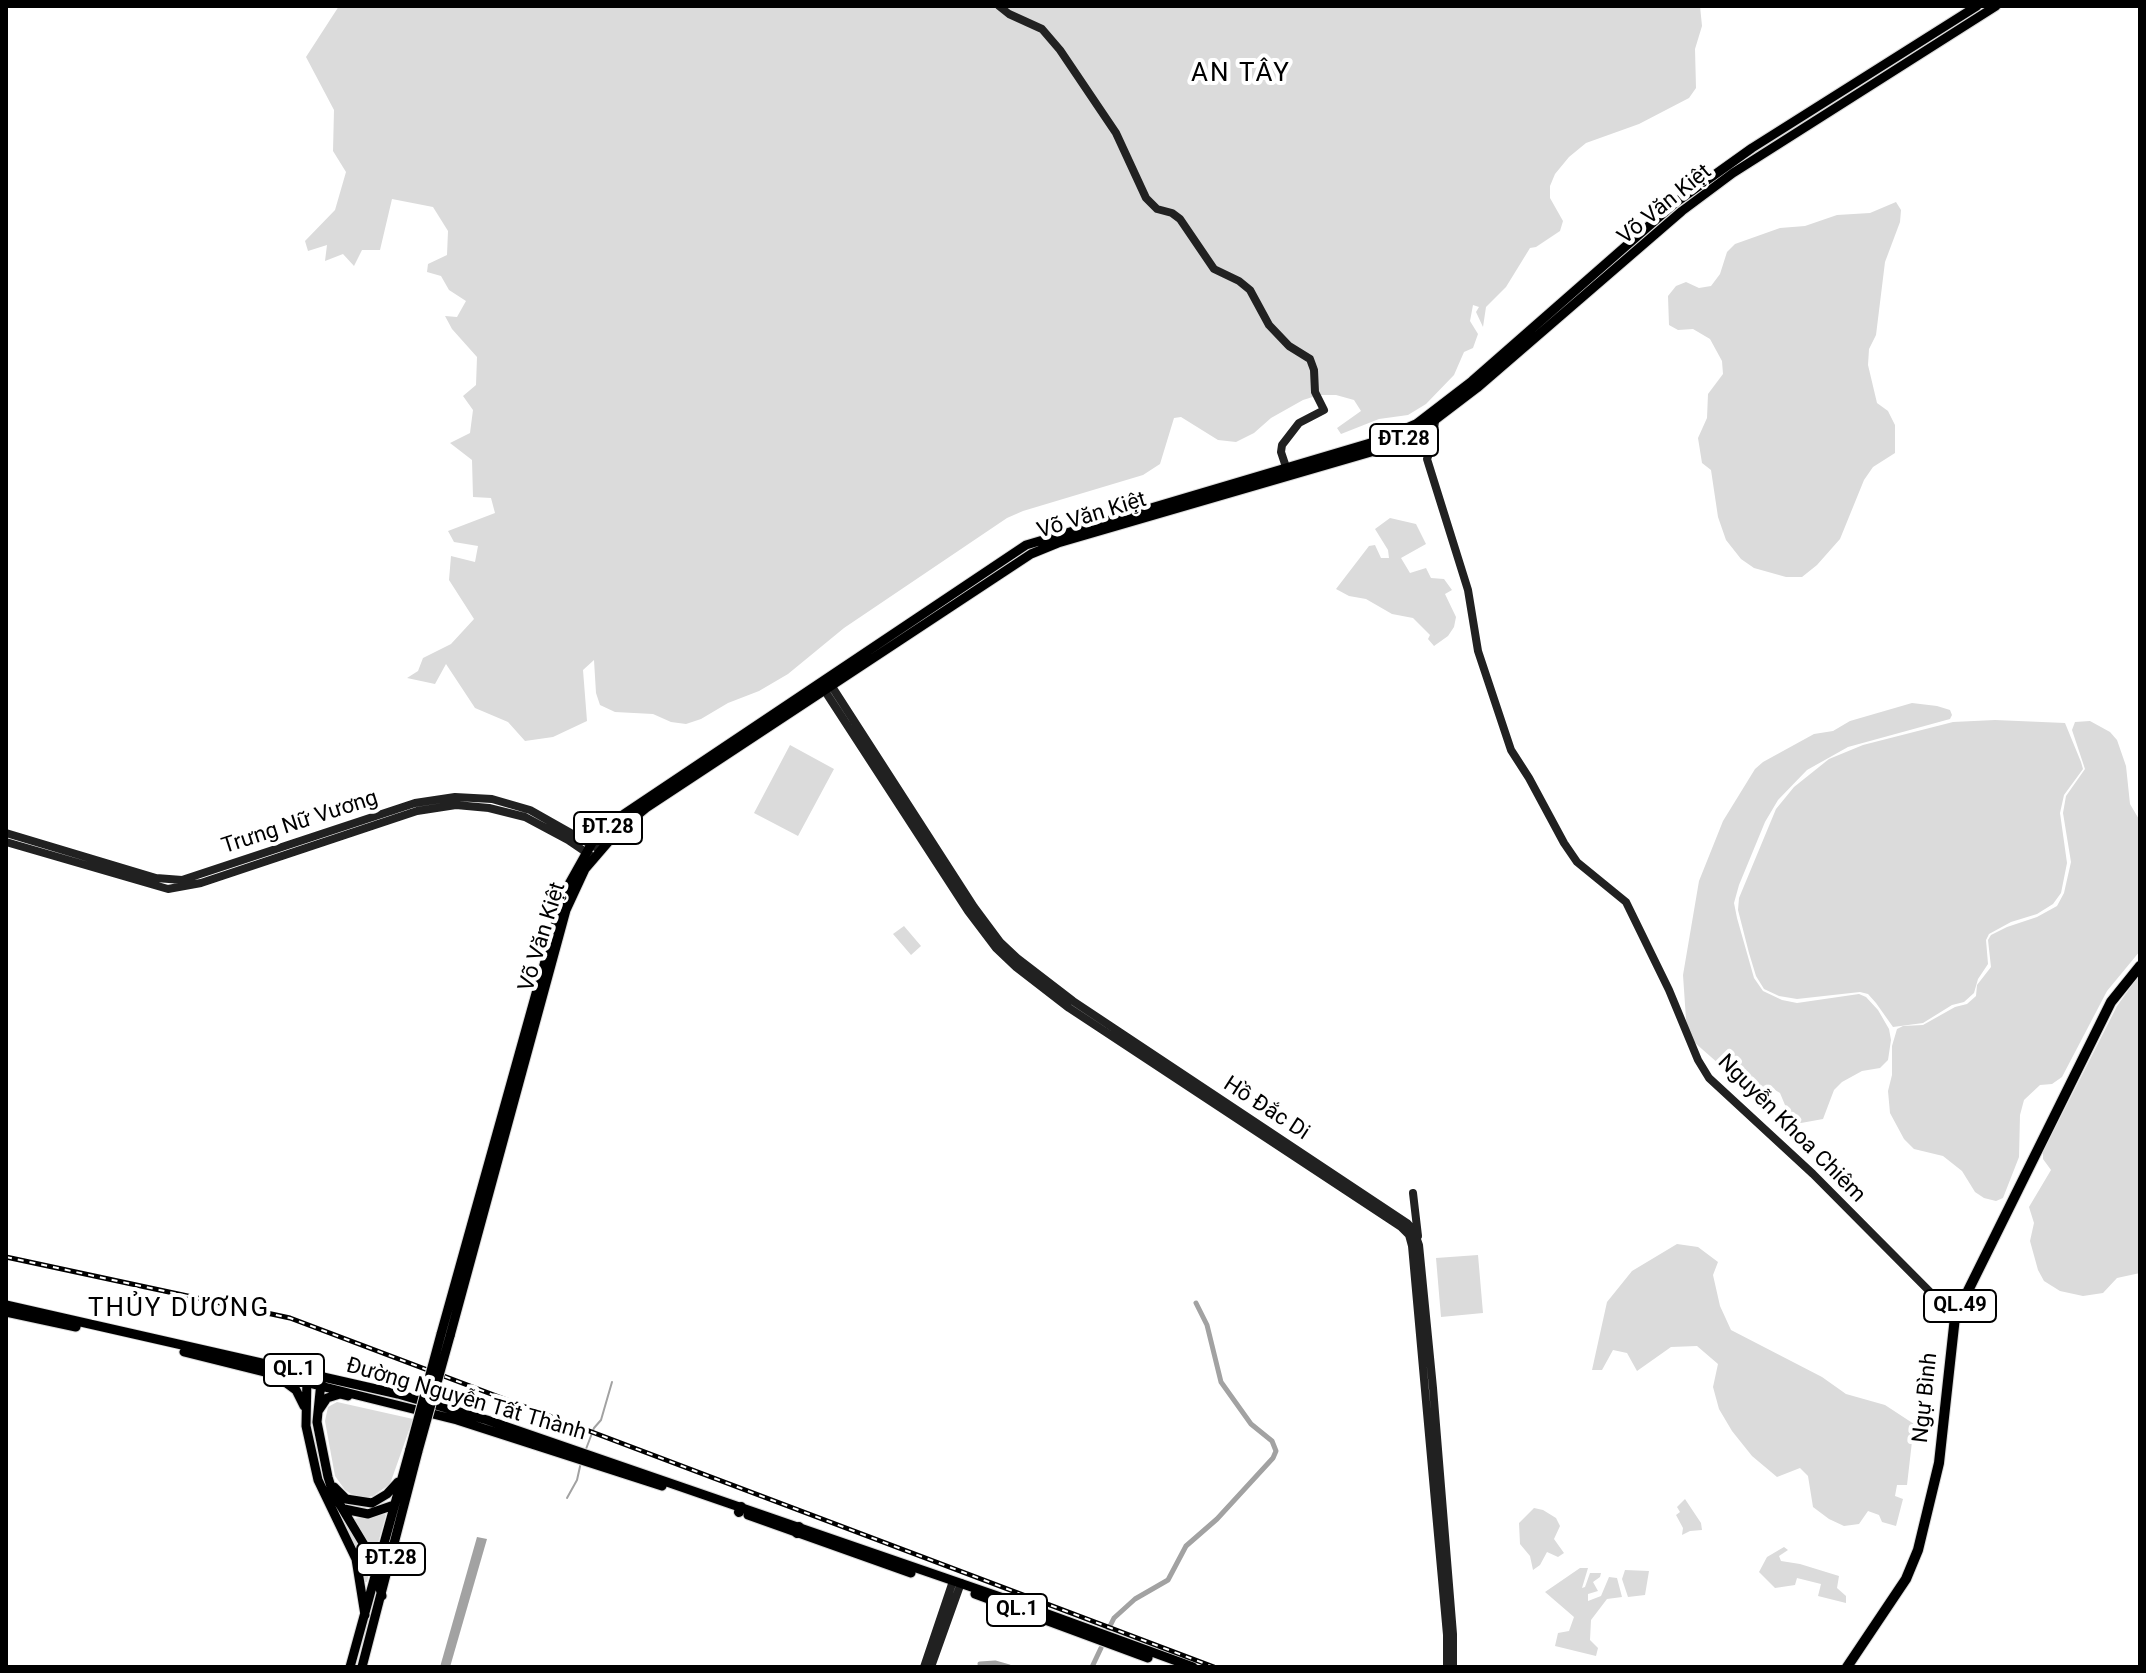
<!DOCTYPE html>
<meta charset="utf-8">
<style>
body{margin:0}
#map{position:relative;width:2146px;height:1673px;overflow:hidden;background:#fff;font-family:Roboto,sans-serif}
canvas{display:block}
.frame{position:absolute;inset:0;border:8px solid #000;pointer-events:none}
</style>
<div id="map">
<canvas width="2146" height="1673"></canvas>
<div class="frame"></div>
</div>
<script>
const c = document.querySelector('canvas').getContext('2d');
c.lineJoin = 'round';
function fill(path, color) { c.fillStyle = color; c.fill(path, 'evenodd'); }
const shape = rows => new Path2D(rows.map(r => 'M' + r).join(''));
function stroke(path, color, width, dash) { c.strokeStyle = color; c.lineWidth = width; c.lineCap = dash ? 'butt' : 'round'; c.setLineDash(dash || []); c.stroke(path); }
function drawText(font, color, halo, rows, align = 'center') {
  c.font = font + ' Roboto,sans-serif'; c.lineWidth = 8; c.setLineDash([]); c.textBaseline = 'middle'; c.strokeStyle = halo; c.fillStyle = color; for (const [text, x, y, turn = 0] of rows) {
    c.save(); c.translate(x, y); c.rotate((+turn || 0) * Math.PI / 180); c.textAlign = isNaN(turn) ? turn : align; if (halo) c.strokeText(text, 0, 0); c.fillText(text, 0, 0); c.restore();
  }
}
fill(shape([
 [339,6,1700,6,1702,26,1695,49,1696,88,1689,98,1639,124,1586,143,1569,157,1555,174,1550,186,1550,198,1563,221,1560,231,1536,247,1530,248,1506,287,1486,307,1483,327,1476,312,1479,307,1473,305,1470,321,1478,334,1473,348,1464,352,1454,375,1426,404,1408,415,1379,419,1341,434,1337,428,1361,411,1354,400,1336,395,1319,395,1303,400,1271,418,1254,433,1236,442,1218,440,1181,417,1174,418,1160,464,1143,475,1023,511,1007,518,844,628,788,674,759,691,728,703,701,719,686,724,671,722,653,714,615,712,600,705,596,693,594,660,583,670,587,721,553,737,525,741,508,722,475,708,446,664,435,684,407,678,418,671,423,658,451,644,474,619,449,580,451,556,475,562,478,546,454,542,448,531,495,513,491,498,473,497,472,460,450,443,470,433,473,410,463,396,476,385,477,357,452,329,445,316,457,317,466,301,449,290,441,276,427,272,428,264,447,255,448,231,433,207,392,199,380,250,362,250,354,266,343,254,325,261,327,245,308,251,305,241,335,210,346,172,333,151,334,110,306,57],
 [1896,202,1901,210,1900,222,1885,262,1876,335,1869,349,1868,365,1877,403,1888,411,1895,425,1895,453,1873,467,1864,480,1840,539,1817,565,1802,577,1786,577,1754,568,1741,559,1726,540,1718,517,1711,470,1702,463,1698,438,1707,418,1708,394,1723,374,1722,361,1710,339,1693,329,1678,330,1669,325,1668,296,1676,286,1686,282,1699,288,1711,286,1720,274,1727,252,1735,244,1780,228,1805,226,1837,215,1870,213],
 [1390,518,1416,524,1426,544,1401,558,1410,573,1426,568,1431,578,1444,579,1452,590,1445,594,1456,617,1454,627,1448,636,1434,646,1428,639,1430,635,1413,618,1392,614,1366,599,1349,596,1336,589,1369,546,1375,545,1381,558,1389,558,1388,550,1375,529],
 [1912,703,1937,706,1950,710,1952,715,1950,719,1848,747,1807,770,1778,800,1765,822,1739,885,1734,903,1737,918,1754,978,1763,991,1782,1000,1797,1003,1859,994,1866,997,1878,1010,1889,1029,1891,1040,1888,1060,1880,1068,1862,1071,1842,1082,1834,1090,1823,1119,1801,1123,1790,1117,1780,1093,1775,1090,1758,1087,1719,1064,1694,1042,1689,1034,1686,1019,1683,975,1699,881,1723,821,1755,769,1763,762,1814,734,1833,731,1850,721],
 [1995,720,2065,723,2081,762,2083,769,2064,795,2060,813,2067,863,2061,893,2053,904,2037,914,2011,922,1989,934,1986,940,1988,964,1978,979,1974,993,1964,1002,1952,1005,1923,1023,1893,1027,1876,1003,1868,994,1860,992,1797,999,1779,996,1764,989,1756,976,1749,953,1738,910,1739,898,1776,809,1794,787,1829,759,1863,745,1953,722],
 [2090,721,2110,732,2117,740,2126,766,2130,804,2140,821,2140,951,2107,991,2062,1077,2052,1084,2040,1085,2024,1100,2020,1115,2019,1157,2003,1198,1996,1201,1984,1198,1975,1192,1962,1171,1943,1156,1914,1149,1904,1139,1890,1113,1888,1091,1892,1075,1892,1046,1897,1029,1903,1026,1923,1025,1955,1007,1967,1004,1976,996,1977,985,1991,967,1988,940,1991,935,2007,927,2037,917,2057,906,2064,893,2071,862,2063,813,2066,796,2085,769,2072,730,2075,722],
 [790,745,834,769,798,836,754,813],
 [904,926,921,946,911,955,893,934],
 [2140,974,2140,1273,2117,1278,2103,1293,2083,1296,2060,1291,2044,1281,2038,1270,2030,1241,2034,1223,2029,1207,2051,1170,2043,1159,2043,1152,2117,1006],
 [1677,1244,1698,1247,1718,1262,1713,1275,1720,1306,1731,1330,1822,1377,1846,1394,1885,1405,1914,1424,1907,1485,1897,1485,1895,1496,1903,1499,1896,1526,1882,1522,1879,1515,1868,1511,1859,1524,1844,1526,1829,1519,1813,1507,1808,1476,1800,1468,1777,1477,1752,1456,1732,1431,1719,1409,1713,1387,1718,1364,1697,1346,1671,1347,1637,1371,1627,1353,1613,1350,1602,1370,1592,1370,1607,1302,1632,1271],
 [1478,1255,1483,1313,1441,1317,1436,1258],
 [337,1402,413,1419,390,1484,373,1496,364,1498,351,1494,345,1490,335,1476,325,1421,328,1407],
 [1685,1499,1701,1523,1702,1530,1690,1531,1682,1535,1683,1528,1676,1515,1680,1512,1677,1507],
 [1534,1508,1543,1510,1556,1518,1560,1526,1554,1539,1564,1553,1558,1557,1547,1552,1540,1565,1533,1570,1530,1556,1520,1544,1519,1523],
 [385,1514,386,1515,375,1554,353,1519],
 [338,1515,343,1517,368,1561,370,1569,367,1582,365,1582,358,1553],
 [1784,1547,1788,1550,1779,1556,1781,1561,1800,1564,1839,1576,1837,1588,1846,1596,1846,1603,1818,1596,1821,1584,1797,1578,1795,1585,1775,1588,1759,1572,1767,1557],
 [1580,1568,1588,1568,1582,1588,1585,1587,1590,1573,1601,1573,1600,1577,1593,1582,1598,1591,1588,1594,1588,1601,1601,1596,1609,1577,1617,1578,1622,1597,1607,1599,1591,1620,1590,1640,1598,1648,1596,1656,1555,1646,1558,1633,1569,1631,1574,1617,1545,1592],
 [1625,1570,1649,1571,1645,1595,1628,1597,1622,1579]
]), '#dbdbdb');
fill(shape([
 [477,1537,487,1539,450,1667,440,1667]
]), '#a2a2a2');
stroke(shape([
 [586,1449,594,1428,601,1420,612,1382],
 [567,1498,577,1480,581,1462]
]), '#a2a2a2', 2);
stroke(shape([
 [1107,1632,1114,1618,1135,1599,1168,1580,1186,1546,1217,1519,1273,1458,1276,1451,1272,1441,1251,1424,1221,1382,1207,1325,1196,1303],
 [980,1664,995,1663,1009,1667],
 [1092,1667,1101,1648]
]), '#a2a2a2', 5);
const primary = shape([
 [6,1305,398,1394,487,1420,1012,1601,1193,1667],
 [6,1312,76,1327],
 [441,1334,564,893,592,843,624,814,1026,545,1377,441,1416,424,1472,381,1675,203,1752,148,1977,6],
 [450,1336,566,910,585,869,616,833,646,808,1031,554,1058,543,1378,450,1414,436,1477,388,1682,211,1733,173,1996,6],
 [184,1352,457,1420,662,1486],
 [307,1376,306,1426,318,1480,356,1559,365,1615],
 [281,1379,296,1390,304,1406],
 [321,1382,317,1422,328,1477,333,1493,372,1558,382,1596],
 [319,1410,327,1398,340,1394,348,1396],
 [334,1487,346,1499,372,1503,387,1494,398,1482],
 [344,1509,368,1514,394,1505],
 [748,1515,911,1573],
 [975,1594,1148,1658],
 [350,1667,410,1449],
 [362,1667,418,1451]
]);
const highway = shape([
 [739,1512,741,1507],
 [797,1533,799,1527],
 [1847,1667,1906,1579,1918,1550,1939,1463,1955,1317,2111,1002,2140,966]
]);
stroke(primary, '#dbdbdb', 11);
stroke(highway, '#dbdbdb', 12);
stroke(shape([
 [999,6,1009,14,1042,29,1060,50,1116,133,1146,198,1157,209,1172,213,1180,219,1214,269,1239,281,1250,290,1269,325,1289,346,1310,359,1314,370,1315,392,1324,410,1299,423,1282,445,1281,452,1286,467],
 [1435,421,1432,446,1427,459,1468,590,1478,651,1511,750,1529,778,1564,843,1577,862,1626,902,1669,990,1698,1060,1709,1078,1813,1174,1955,1317],
 [829,682,974,907,1000,942,1017,958,1073,1001,1407,1223,1414,1231,1419,1245,1433,1388,1453,1634,1453,1667],
 [823,688,968,911,996,948,1016,967,1069,1008,1401,1227,1409,1235,1412,1246,1447,1635,1447,1667],
 [6,833,156,878,182,880,415,803,455,797,492,799,530,810,599,849],
 [6,842,168,889,201,883,417,811,456,805,489,808,525,817,568,840,590,855],
 [1413,1193,1418,1236],
 [924,1667,953,1581],
 [931,1667,961,1583]
]), '#212121', 8);
stroke(primary, '#000', 9);
stroke(highway, '#000', 10);
const rail = shape([
 [6,1257,290,1318,1214,1667]
]);
stroke(rail, '#000', 5);
stroke(rail, '#fff', 2, [6]);
const primaryBridge = shape([
 [410,1449,441,1334],
 [418,1451,450,1336]
]);
stroke(primaryBridge, '#dbdbdb', 11, []);
stroke(primaryBridge, '#000', 9);
for (const [x, y, w] of [
 [1404,440,68],
 [608,828,68],
 [1960,1306,72],
 [294,1370,60],
 [391,1559,68],
 [1017,1610,60]
]) { const box = new Path2D(); box.roundRect(x - w / 2, y - 16, w, 32, 6); c.fillStyle = '#fff'; c.fill(box); stroke(box, '#000', 2); }
drawText('bold 20px', '#000', null, [
 ["ĐT.28",1404,440],
 ["ĐT.28",608,828],
 ["QL.49",1960,1306],
 ["QL.1",294,1370],
 ["ĐT.28",391,1559],
 ["QL.1",1017,1610]
]);
drawText('22px', '#000', '#fff', [
 ["Võ Văn Kiệt",1665,205,-39],
 ["Võ Văn Kiệt",1092,516,-17],
 ["Trưng Nữ Vương",300,823,-18],
 ["Võ Văn Kiệt",543,937,-73],
 ["Hồ Đắc Di",1266,1109,33],
 ["Nguyễn Khoa Chiêm",1791,1129,45],
 ["Ngự Bình",1926,1398,-84],
 ["Đường Nguyễn Tất Thành",466,1400,16]
]);
c.letterSpacing = '2px';
drawText('26px', '#000', '#fff', [
 ["AN TÂY",1241,74],
 ["THỦY DƯƠNG",179,1309]
]);
c.letterSpacing = '0px';
</script>
